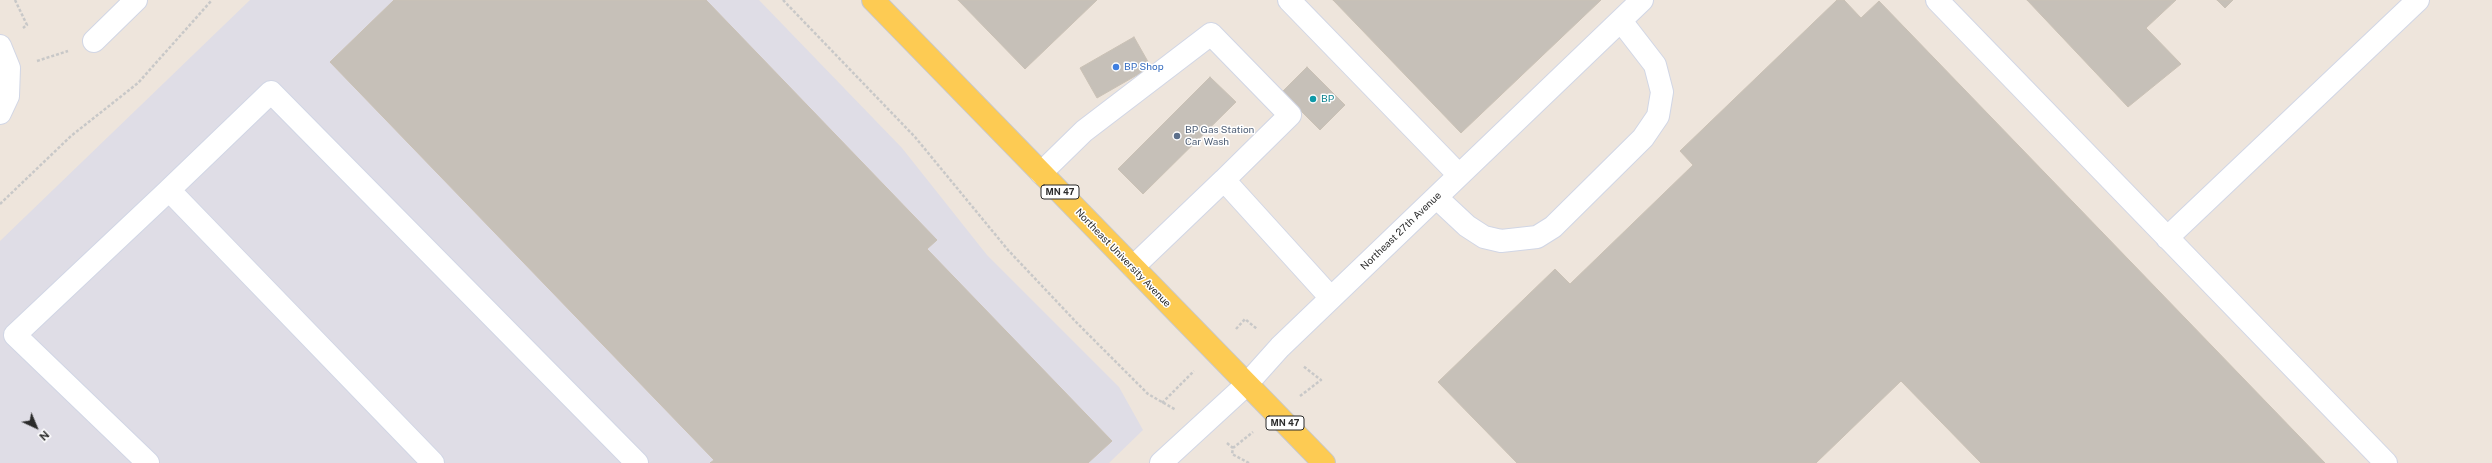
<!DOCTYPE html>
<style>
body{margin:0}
#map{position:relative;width:2492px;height:463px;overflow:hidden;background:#eee5dc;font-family:"Public Sans",sans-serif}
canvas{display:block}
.north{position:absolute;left:16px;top:407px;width:40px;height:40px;-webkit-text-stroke:3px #fff;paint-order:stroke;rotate:136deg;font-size:11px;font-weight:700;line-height:16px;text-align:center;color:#2b2b2b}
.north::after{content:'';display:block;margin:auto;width:14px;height:18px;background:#2b2b2b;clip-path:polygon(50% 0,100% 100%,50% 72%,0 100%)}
</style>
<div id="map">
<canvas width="2492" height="463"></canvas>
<div class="north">N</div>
</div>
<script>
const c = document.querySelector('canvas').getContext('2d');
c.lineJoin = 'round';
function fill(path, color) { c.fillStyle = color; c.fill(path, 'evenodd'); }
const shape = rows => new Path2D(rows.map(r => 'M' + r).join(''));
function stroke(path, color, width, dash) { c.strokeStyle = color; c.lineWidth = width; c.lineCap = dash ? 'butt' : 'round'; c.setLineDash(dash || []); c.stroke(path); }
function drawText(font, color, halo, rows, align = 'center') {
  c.font = font + ' "Public Sans",sans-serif'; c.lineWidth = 3; c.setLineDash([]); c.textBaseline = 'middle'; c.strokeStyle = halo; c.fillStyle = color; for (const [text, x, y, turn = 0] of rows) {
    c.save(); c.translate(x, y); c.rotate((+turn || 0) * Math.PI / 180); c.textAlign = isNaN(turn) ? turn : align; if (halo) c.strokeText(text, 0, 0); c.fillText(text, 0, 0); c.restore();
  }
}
fill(shape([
 [250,0,759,0,902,148,987,255,1119,387,1143,430,1109,463,0,463,0,241]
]), '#dfdde6');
const building = shape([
 [394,0,706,0,937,240,927,249,1112,441,1088,463,710,463,714,460,330,62,394,0],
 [958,0,1097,0,1025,69,958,0],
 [1333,0,1601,0,1461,133,1333,0],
 [1837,0,1844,0,1861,18,1879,1,2325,463,1981,463,1901,381,1816,463,1517,463,1438,382,1555,269,1570,284,1693,165,1680,151,1837,0],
 [2027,0,2176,0,2146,28,2181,64,2128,107,2027,0],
 [2217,0,2233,0,2225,8,2217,0],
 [1134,37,1151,67,1097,98,1080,68,1134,37],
 [1307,67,1345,105,1320,130,1282,92,1307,67],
 [1210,77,1236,102,1143,194,1118,169,1210,77]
]);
fill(building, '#c6c0b8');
stroke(building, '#cac1b5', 1);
const minor = shape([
 [1289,0,1459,175],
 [1937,0,2386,463],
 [94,41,136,0],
 [0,46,9,68,8,96,0,113],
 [1041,173,1084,131,1211,34,1290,115,1224,180],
 [169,190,271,92,637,463],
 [1437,198,1467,226,1484,237,1501,241,1537,237,1553,227,1643,138,1658,116,1662,92,1655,65,1621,21],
 [2167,238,2418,0],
 [1133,267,1224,180,1331,298],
 [148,463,15,335,169,190,433,463],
 [1161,463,1246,385,1280,347,1642,0]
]);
const major = shape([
 [873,0,1324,463]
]);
stroke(minor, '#d1d6e5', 24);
stroke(major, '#c8c8c8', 24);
stroke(shape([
 [15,0,27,25,23,28],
 [783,0,915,137,1008,250,1077,323,1148,394,1176,410],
 [37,61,68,51],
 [0,204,71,136,138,83,212,0],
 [1236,329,1245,319,1257,329],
 [1300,396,1321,380,1303,366],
 [1162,403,1194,371],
 [1227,443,1233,448],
 [1249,463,1232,454,1233,448,1253,432]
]), '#c8c8c8', 2.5, [3, 2]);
stroke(minor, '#fff', 22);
stroke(major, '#fdcb53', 22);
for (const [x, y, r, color] of [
 [1116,67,4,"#3f7fe0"],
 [1313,99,4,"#0f9aa8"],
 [1177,136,4,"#5c6f8a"]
]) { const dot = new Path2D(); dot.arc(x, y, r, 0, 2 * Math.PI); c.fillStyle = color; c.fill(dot); stroke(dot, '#fff', 1.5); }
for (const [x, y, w] of [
 [1060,192,38],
 [1285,423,38]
]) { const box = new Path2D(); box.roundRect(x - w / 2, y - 7, w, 14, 3); c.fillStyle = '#fff'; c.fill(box); stroke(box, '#2b2b2b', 1); }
drawText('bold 9px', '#2b2b2b', null, [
 ["MN 47",1060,192],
 ["MN 47",1285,423]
]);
drawText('10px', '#366cbe', '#fff', [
 ["BP Shop",1124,67]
], 'left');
drawText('10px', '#0d838f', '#fff', [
 ["BP",1321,99]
], 'left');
drawText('10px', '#4e5e75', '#fff', [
 ["BP Gas Station",1185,130],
 ["Car Wash",1185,142]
], 'left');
drawText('10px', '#2b2b2b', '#fff', [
 ["Northeast 27th Avenue",1401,231,-44],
 ["Northeast University Avenue",1123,258,46]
]);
</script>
